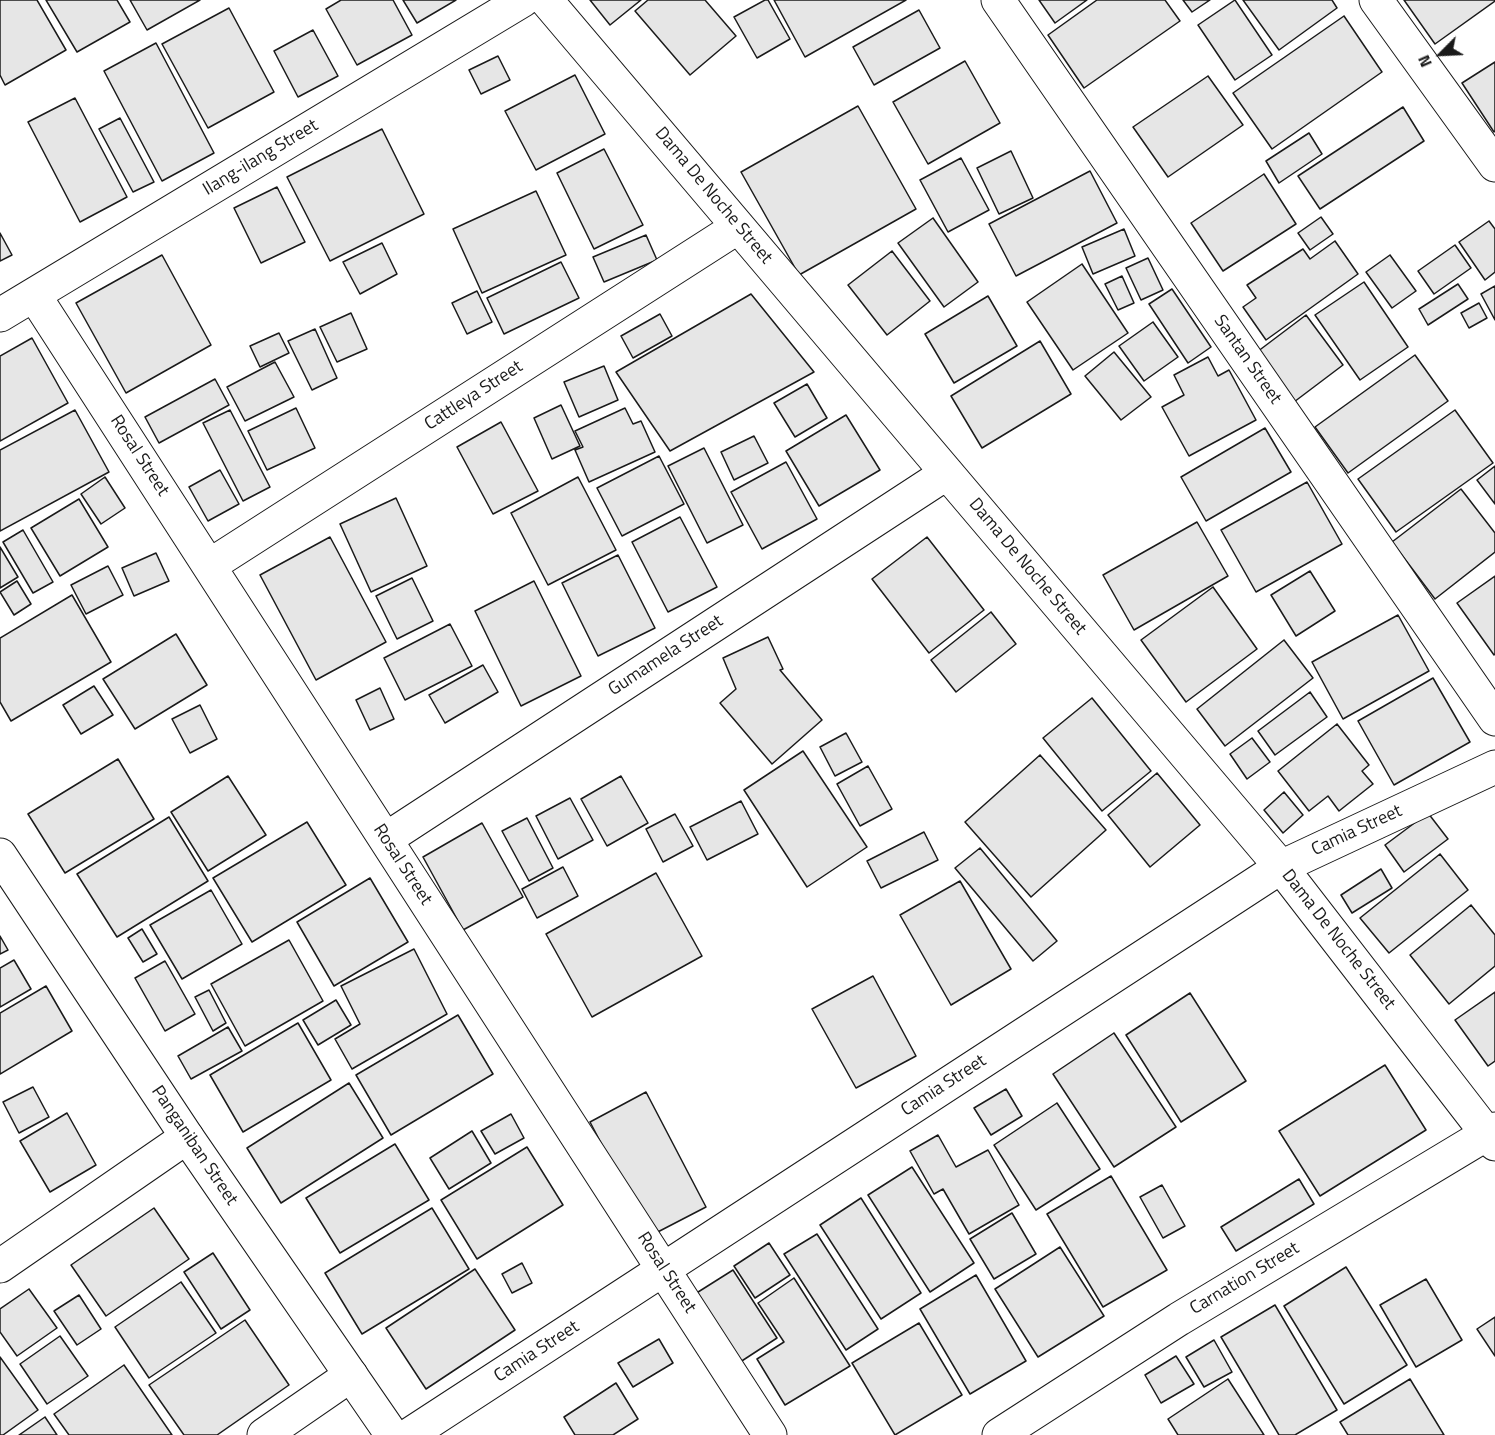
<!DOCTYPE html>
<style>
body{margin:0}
#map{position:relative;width:1495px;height:1435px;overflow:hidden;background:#fff;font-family:"Titillium Web",sans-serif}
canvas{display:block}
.north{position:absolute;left:1411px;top:24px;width:60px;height:60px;-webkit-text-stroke:4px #fff;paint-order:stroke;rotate:246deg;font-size:16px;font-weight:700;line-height:24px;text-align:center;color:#1a1a1a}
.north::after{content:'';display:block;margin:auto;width:21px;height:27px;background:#1a1a1a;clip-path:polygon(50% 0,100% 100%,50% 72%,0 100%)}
</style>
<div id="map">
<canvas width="1495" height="1435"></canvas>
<div class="north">N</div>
</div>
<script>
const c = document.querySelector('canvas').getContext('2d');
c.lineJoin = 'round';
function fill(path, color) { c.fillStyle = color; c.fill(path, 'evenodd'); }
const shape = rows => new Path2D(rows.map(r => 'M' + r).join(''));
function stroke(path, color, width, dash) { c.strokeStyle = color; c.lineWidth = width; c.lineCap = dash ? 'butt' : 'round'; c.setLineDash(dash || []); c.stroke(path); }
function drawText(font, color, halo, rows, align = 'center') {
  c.font = font + ' "Titillium Web",sans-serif'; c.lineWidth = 4.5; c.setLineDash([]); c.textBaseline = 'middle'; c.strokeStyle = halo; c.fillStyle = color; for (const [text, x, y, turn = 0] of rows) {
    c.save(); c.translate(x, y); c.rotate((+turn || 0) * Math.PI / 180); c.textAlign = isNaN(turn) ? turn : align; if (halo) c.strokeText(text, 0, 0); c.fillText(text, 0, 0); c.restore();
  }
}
const building = shape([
 [0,0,37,0,66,50,5,85,0,75,0,0],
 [46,0,117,0,130,22,77,52,46,0],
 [130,0,200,0,147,30,130,0],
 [341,0,393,0,412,35,357,65,326,9,341,0],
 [403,0,456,0,417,23,403,0],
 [590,0,641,0,610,25,590,0],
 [648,0,705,0,736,36,690,75,635,11,648,0],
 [765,0,768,0,790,39,757,58,734,17,765,0],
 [774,0,906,0,805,57,774,0],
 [1039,0,1087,0,1055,23,1039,0],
 [1097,0,1165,0,1180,21,1084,88,1048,35,1097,0],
 [1183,0,1210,0,1192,12,1183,0],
 [1235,0,1272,55,1235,80,1198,25,1235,0],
 [1243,0,1332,0,1337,8,1279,50,1243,0],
 [1404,0,1495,0,1495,1,1435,44,1404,0],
 [229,8,274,92,208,128,162,44,229,8],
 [919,10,940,48,874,85,853,47,919,10],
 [1344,16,1382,72,1272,149,1233,93,1344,16],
 [313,30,338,76,298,97,274,51,313,30],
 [156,43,214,153,162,181,104,71,156,43],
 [498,56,510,80,481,94,469,70,498,56],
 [965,61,1000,123,928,164,893,102,965,61],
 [1495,62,1495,131,1494,132,1462,83,1495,62],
 [575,75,605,134,536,170,505,111,575,75],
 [1208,76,1243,125,1168,177,1133,127,1208,76],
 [75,98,127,197,80,222,28,122,75,98],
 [858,106,916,209,799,275,741,172,858,106],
 [1403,107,1424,141,1320,209,1298,176,1403,107],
 [120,118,154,182,133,192,99,129,120,118],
 [382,129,424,214,330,261,287,177,382,129],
 [1309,133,1322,154,1279,183,1266,161,1309,133],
 [604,149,643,225,594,249,557,173,604,149],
 [1011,151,1033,198,999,214,977,168,1011,151],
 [961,158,989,210,948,232,920,180,961,158],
 [1090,171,1117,223,1016,276,989,224,1090,171],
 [1264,174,1296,224,1223,271,1191,223,1264,174],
 [277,187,305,242,261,263,234,208,277,187],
 [536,191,566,255,482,293,453,229,536,191],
 [1321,217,1333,234,1310,250,1298,233,1321,217],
 [933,218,978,282,944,307,898,243,933,218],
 [1489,221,1495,229,1495,272,1485,280,1459,242,1489,221],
 [1124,229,1135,256,1093,274,1082,247,1124,229],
 [0,233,12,255,0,261,0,233],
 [646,235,657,260,604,282,593,257,646,235],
 [1335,241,1358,274,1266,340,1243,307,1256,298,1247,285,1303,249,1310,259,1335,241],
 [382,243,397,274,360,294,343,262,382,243],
 [1455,245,1471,268,1434,294,1418,271,1455,245],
 [892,251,930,301,887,335,848,285,892,251],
 [162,255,211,345,126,393,76,303,162,255],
 [1390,255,1416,291,1392,308,1366,272,1390,255],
 [1148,258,1163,290,1141,300,1126,268,1148,258],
 [561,262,579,298,504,334,487,298,561,262],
 [1082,264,1128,333,1073,370,1027,302,1082,264],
 [1122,276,1134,303,1118,310,1105,284,1122,276],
 [1364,282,1408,347,1360,380,1315,315,1364,282],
 [1458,284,1468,299,1428,325,1419,309,1458,284],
 [1495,286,1495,320,1481,294,1495,286],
 [1172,289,1211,347,1188,363,1149,304,1172,289],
 [477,291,492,322,467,334,452,303,477,291],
 [751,294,814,372,670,451,616,372,751,294],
 [988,296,1017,346,954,383,925,334,988,296],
 [1479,303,1487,318,1469,328,1461,313,1479,303],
 [351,313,367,349,337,362,320,327,351,313],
 [660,314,672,336,633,358,621,336,660,314],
 [1306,315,1343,365,1290,405,1253,355,1306,315],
 [1153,322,1178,357,1144,381,1119,346,1153,322],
 [315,329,337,378,312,390,288,341,315,329],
 [279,333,289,353,260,367,250,346,279,333],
 [32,338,68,403,0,441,0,356,32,338],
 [1040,341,1071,394,982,448,951,396,1040,341],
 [1114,352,1151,397,1121,420,1085,376,1114,352],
 [1415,355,1448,401,1348,473,1315,427,1415,355],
 [1208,357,1218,376,1229,370,1256,420,1189,456,1162,407,1184,395,1174,375,1208,357],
 [275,362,294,397,245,421,227,387,275,362],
 [604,366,618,400,579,417,564,382,604,366],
 [215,379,229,405,159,443,145,417,215,379],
 [807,384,827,418,795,437,774,403,807,384],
 [561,405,580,446,552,459,534,418,561,405],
 [296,408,315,448,267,470,248,431,296,408],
 [625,408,633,424,641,421,655,452,589,482,575,450,583,447,575,431,625,408],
 [75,410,109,472,0,531,0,450,75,410],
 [230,410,270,487,243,501,203,423,230,410],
 [1455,410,1493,463,1396,532,1358,479,1455,410],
 [846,415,880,470,819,506,786,451,846,415],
 [501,422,538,491,493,514,457,447,501,422],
 [1265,428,1291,472,1206,521,1181,477,1265,428],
 [754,436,768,463,734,480,721,452,754,436],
 [704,448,743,525,707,543,668,466,704,448],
 [659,456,684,504,622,536,597,488,659,456],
 [786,462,817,519,762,549,731,492,786,462],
 [1495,466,1495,504,1477,480,1495,466],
 [220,470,239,504,208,521,189,487,220,470],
 [105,477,125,508,101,524,81,494,105,477],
 [578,477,616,550,548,585,511,513,578,477],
 [1307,482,1342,544,1256,592,1221,530,1307,482],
 [1461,489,1495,533,1495,552,1435,599,1392,542,1461,489],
 [396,498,427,566,371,592,340,524,396,498],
 [79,499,108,547,60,576,31,528,79,499],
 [680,517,717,587,668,612,632,542,680,517],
 [1197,522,1228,576,1134,630,1103,575,1197,522],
 [23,530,53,582,33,593,3,542,23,530],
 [330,537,386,642,316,680,260,575,330,537],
 [927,537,984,610,929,653,872,579,927,537],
 [0,547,18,577,0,588,0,547],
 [156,553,169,581,134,596,122,568,156,553],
 [618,555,655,628,598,656,562,583,618,555],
 [108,566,123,595,86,614,71,585,108,566],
 [1310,571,1335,611,1296,636,1271,595,1310,571],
 [1495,576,1495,654,1494,655,1457,603,1495,576],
 [412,578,433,621,397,639,376,596,412,578],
 [17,581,31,604,14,615,0,592,17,581],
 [534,581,581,676,521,706,475,611,534,581],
 [1213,587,1257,649,1186,702,1141,640,1213,587],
 [72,595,111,662,11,721,0,702,0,638,72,595],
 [991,612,1016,644,956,692,931,660,991,612],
 [1398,615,1429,671,1343,719,1312,662,1398,615],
 [450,624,472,666,405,700,384,658,450,624],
 [176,634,207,685,135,729,103,679,176,634],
 [768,637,783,669,780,670,822,720,772,764,720,703,736,689,723,658,768,637],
 [1284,640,1313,678,1225,746,1197,709,1284,640],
 [483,665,498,692,445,723,429,695,483,665],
 [1433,678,1470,742,1394,785,1358,721,1433,678],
 [94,686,113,715,81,734,63,705,94,686],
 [380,688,394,719,370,730,356,700,380,688],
 [1310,692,1327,717,1275,755,1258,731,1310,692],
 [1092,698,1151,771,1102,811,1043,738,1092,698],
 [200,705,217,739,190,753,172,719,200,705],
 [1337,724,1369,765,1362,771,1373,784,1339,811,1328,796,1309,811,1278,771,1337,724],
 [846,733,862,762,835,776,820,747,846,733],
 [1252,738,1270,762,1247,779,1230,754,1252,738],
 [803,751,867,847,807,887,744,790,803,751],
 [1040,755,1106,830,1031,897,965,822,1040,755],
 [118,759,154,819,65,873,28,814,118,759],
 [868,766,892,809,860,826,837,784,868,766],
 [1157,773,1200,825,1150,867,1108,815,1157,773],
 [228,776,266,835,208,871,171,812,228,776],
 [621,776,648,823,607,846,581,799,621,776],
 [1284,792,1303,815,1283,833,1264,810,1284,792],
 [570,798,593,840,558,859,536,816,570,798],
 [741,801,758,834,707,860,690,827,741,801],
 [1428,813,1448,839,1404,872,1385,845,1428,813],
 [675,814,693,846,663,862,646,829,675,814],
 [169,817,208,881,117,937,77,874,169,817],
 [527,818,553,868,529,881,502,831,527,818],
 [307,822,346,885,252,942,213,878,307,822],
 [482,823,523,897,463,930,423,857,482,823],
 [924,832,938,860,881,888,867,861,924,832],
 [980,848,1057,941,1033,961,955,868,980,848],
 [1440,854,1468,890,1389,953,1360,918,1440,854],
 [563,867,578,896,537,918,522,889,563,867],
 [1381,869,1392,888,1352,913,1341,895,1381,869],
 [656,873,702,956,592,1017,546,934,656,873],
 [370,878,408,942,334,986,297,922,370,878],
 [960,881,1011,969,951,1005,900,915,960,881],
 [211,890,242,944,182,979,150,925,211,890],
 [1471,905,1495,935,1495,966,1449,1004,1410,955,1471,905],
 [142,929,157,954,143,962,128,938,142,929],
 [0,936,8,950,0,954,0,936],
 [289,940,323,1001,245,1046,211,984,289,940],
 [414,949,447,1014,352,1069,335,1039,360,1024,341,986,414,949],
 [14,960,31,989,0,1007,0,968,14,960],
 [165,961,195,1014,165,1031,135,978,165,961],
 [873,976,916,1056,856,1088,812,1009,873,976],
 [46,986,72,1031,0,1074,0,1013,46,986],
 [209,990,226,1023,213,1031,195,997,209,990],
 [1495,992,1495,1061,1488,1066,1455,1020,1495,992],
 [1190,993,1246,1081,1181,1122,1126,1035,1190,993],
 [336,1000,351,1025,318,1045,303,1020,336,1000],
 [458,1015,493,1074,391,1135,356,1075,458,1015],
 [298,1023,331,1080,243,1132,210,1075,298,1023],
 [228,1027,242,1051,191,1079,178,1056,228,1027],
 [1114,1033,1176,1127,1114,1167,1053,1074,1114,1033],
 [1385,1065,1426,1130,1320,1196,1279,1131,1385,1065],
 [349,1083,383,1138,281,1203,247,1148,349,1083],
 [33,1087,49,1117,19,1133,3,1102,33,1087],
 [1006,1089,1022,1116,991,1135,974,1108,1006,1089],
 [646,1092,706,1207,650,1236,590,1122,646,1092],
 [1057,1103,1100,1169,1036,1210,994,1145,1057,1103],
 [67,1113,96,1165,50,1192,20,1141,67,1113],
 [511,1114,524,1138,495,1154,481,1131,511,1114],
 [472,1131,491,1163,449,1189,430,1158,472,1131],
 [938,1135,956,1167,988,1150,1019,1205,969,1234,943,1189,934,1194,910,1151,938,1135],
 [395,1144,429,1200,340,1253,306,1198,395,1144],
 [527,1147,563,1205,477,1259,441,1200,527,1147],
 [912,1167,974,1263,930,1292,868,1195,912,1167],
 [1111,1176,1167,1270,1103,1307,1047,1214,1111,1176],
 [1299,1179,1314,1204,1236,1251,1221,1227,1299,1179],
 [1162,1185,1185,1226,1163,1238,1140,1197,1162,1185],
 [861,1198,921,1293,881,1319,820,1225,861,1198],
 [154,1208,189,1259,106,1316,71,1265,154,1208],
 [432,1208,469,1269,362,1334,325,1273,432,1208],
 [1012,1213,1036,1254,994,1279,970,1239,1012,1213],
 [817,1234,878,1329,846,1350,784,1254,817,1234],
 [769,1243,790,1275,755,1298,734,1266,769,1243],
 [1060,1247,1104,1316,1038,1357,995,1289,1060,1247],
 [213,1253,250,1310,221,1329,184,1272,213,1253],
 [522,1263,532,1283,512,1293,502,1274,522,1263],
 [1346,1267,1407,1365,1344,1404,1284,1306,1346,1267],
 [475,1269,515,1330,426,1389,386,1328,475,1269],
 [733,1270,777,1338,731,1368,687,1299,733,1270],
 [976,1275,1026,1361,970,1394,920,1309,976,1275],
 [794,1278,850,1366,785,1405,757,1359,784,1342,758,1303,794,1278],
 [1426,1279,1462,1340,1416,1367,1380,1305,1426,1279],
 [181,1282,216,1333,149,1378,115,1327,181,1282],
 [29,1289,57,1328,17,1356,0,1332,0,1309,29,1289],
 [79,1295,101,1329,77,1345,54,1311,79,1295],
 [1275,1305,1337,1410,1295,1435,1279,1435,1221,1337,1275,1305],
 [1495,1317,1495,1356,1477,1329,1495,1317],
 [245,1320,289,1385,217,1435,184,1435,149,1385,245,1320],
 [919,1323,962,1395,895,1435,852,1363,919,1323],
 [60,1336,88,1376,47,1404,20,1364,60,1336],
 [659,1339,673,1363,633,1387,618,1363,659,1339],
 [1214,1340,1232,1372,1204,1387,1186,1357,1214,1340],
 [1176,1356,1194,1384,1161,1403,1145,1375,1176,1356],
 [0,1357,38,1410,3,1435,0,1435,0,1357],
 [124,1365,172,1435,69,1435,54,1414,124,1365],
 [1228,1379,1264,1435,1178,1435,1168,1419,1228,1379],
 [1410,1379,1444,1435,1348,1435,1340,1422,1410,1379],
 [616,1383,638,1419,613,1435,575,1435,564,1417,616,1383],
 [45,1417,57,1435,19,1435,45,1417]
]);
fill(building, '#e6e6e6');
stroke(building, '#1a1a1a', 1.5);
const street = shape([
 [546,0,1281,867,1495,1144],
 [998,0,1495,719],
 [1376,0,1495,165],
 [34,295,770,1435],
 [0,315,523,0],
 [209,566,738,227],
 [386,839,947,473],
 [0,1266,187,1137],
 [264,1435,351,1375],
 [409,1435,1281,867,1495,767],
 [999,1435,1179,1319,1495,1129]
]);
const secondary = shape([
 [0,855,187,1137,392,1435]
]);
stroke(street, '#1a1a1a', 35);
stroke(secondary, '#1a1a1a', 35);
stroke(street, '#fff', 33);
stroke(secondary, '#fff', 33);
drawText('18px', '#1a1a1a', '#fff', [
 ["Ilang-ilang Street",261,158,-31],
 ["Dama De Noche Street",713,196,50],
 ["Santan Street",1247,360,55],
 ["Cattleya Street",474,396,-33],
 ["Rosal Street",139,456,57],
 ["Dama De Noche Street",1027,567,50],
 ["Gumamela Street",666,656,-33],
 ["Camia Street",1357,831,-25],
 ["Rosal Street",402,865,57],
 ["Dama De Noche Street",1338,940,52],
 ["Camia Street",944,1086,-33],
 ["Panganiban Street",194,1146,56],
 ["Rosal Street",666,1273,57],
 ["Carnation Street",1245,1279,-31],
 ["Camia Street",537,1352,-33]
]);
</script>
